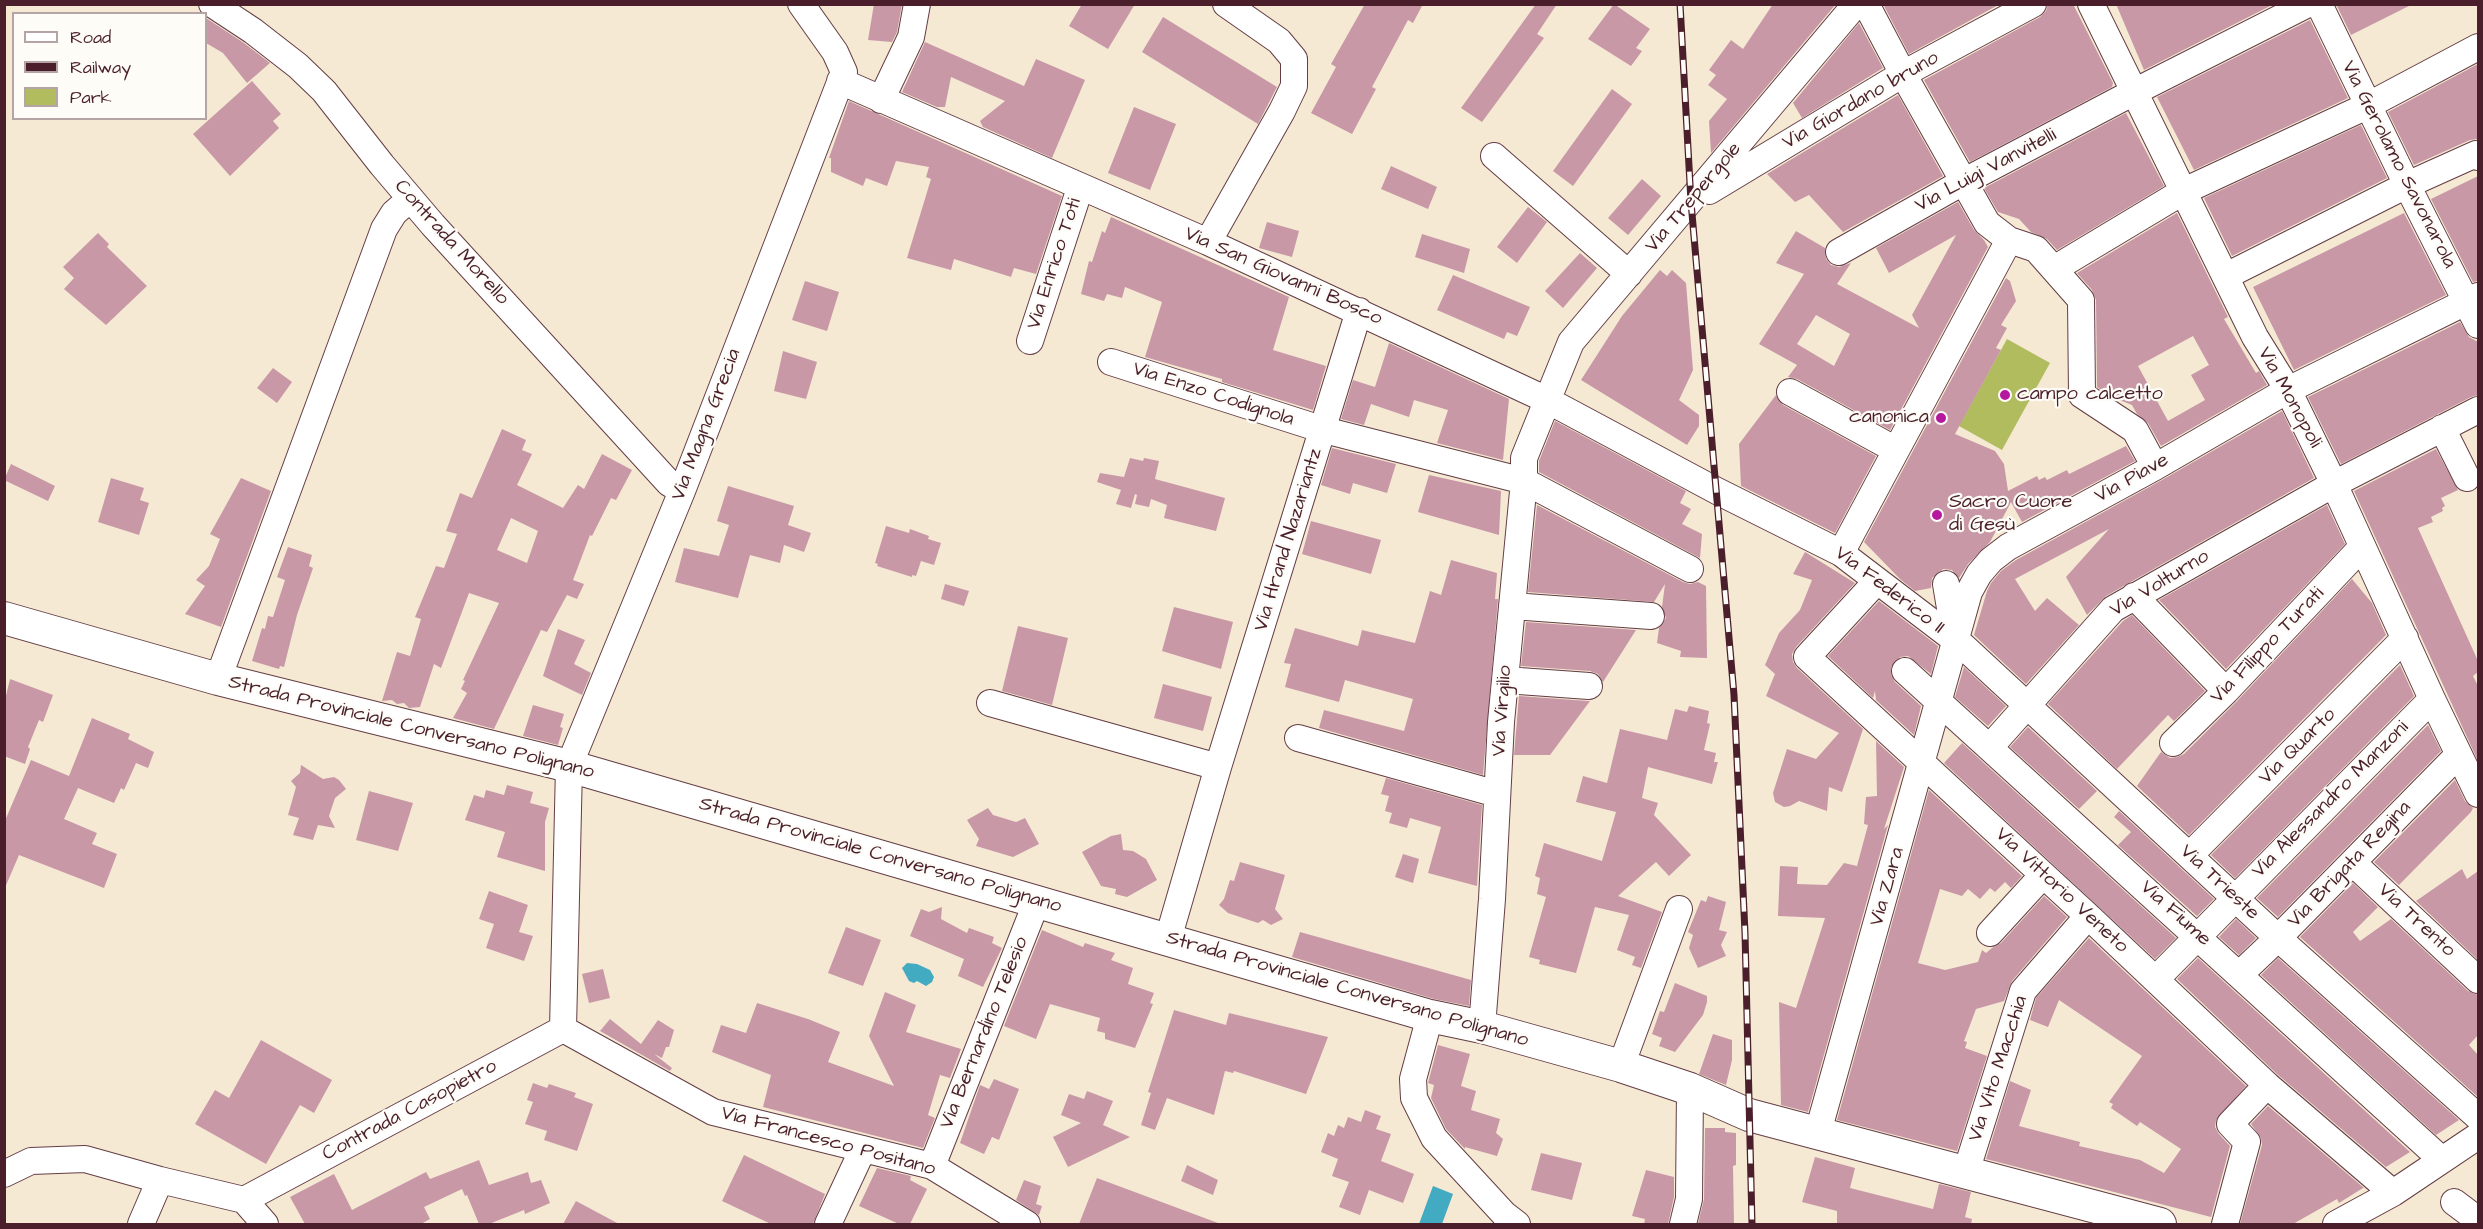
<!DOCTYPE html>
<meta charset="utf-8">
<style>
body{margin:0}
#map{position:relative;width:2483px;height:1229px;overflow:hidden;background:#f5e9d3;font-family:"Architects Daughter",sans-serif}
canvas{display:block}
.frame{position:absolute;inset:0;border:6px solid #4a1f2b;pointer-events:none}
.legend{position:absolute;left:12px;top:12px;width:195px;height:108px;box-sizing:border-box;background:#fdfcf7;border:2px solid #b5a4a5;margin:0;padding:8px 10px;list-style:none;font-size:18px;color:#4a1f2b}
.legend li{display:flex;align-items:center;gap:12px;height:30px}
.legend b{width:30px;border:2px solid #b5a4a5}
</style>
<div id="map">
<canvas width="2483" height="1229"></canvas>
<div class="frame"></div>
<ul class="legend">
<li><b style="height:8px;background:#fff"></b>Road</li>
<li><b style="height:8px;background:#4a1f2b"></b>Railway</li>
<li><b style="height:16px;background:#b0bc5e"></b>Park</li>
</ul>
</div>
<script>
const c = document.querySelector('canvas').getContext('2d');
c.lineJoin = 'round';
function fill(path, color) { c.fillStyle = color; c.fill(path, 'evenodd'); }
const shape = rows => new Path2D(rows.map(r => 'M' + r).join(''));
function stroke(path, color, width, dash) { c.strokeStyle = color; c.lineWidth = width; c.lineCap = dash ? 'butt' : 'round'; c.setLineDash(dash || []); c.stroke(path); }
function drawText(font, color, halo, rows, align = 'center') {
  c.font = font + ' "Architects Daughter",sans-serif'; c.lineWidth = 4.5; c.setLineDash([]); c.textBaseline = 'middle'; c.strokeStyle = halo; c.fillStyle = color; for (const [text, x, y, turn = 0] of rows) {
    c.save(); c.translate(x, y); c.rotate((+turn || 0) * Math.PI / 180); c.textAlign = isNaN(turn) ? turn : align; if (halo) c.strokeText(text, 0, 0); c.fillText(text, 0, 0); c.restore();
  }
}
fill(shape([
 [2007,339,2050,363,2002,450,1959,426]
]), '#b0bc5e');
fill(shape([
 [907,963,917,964,930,970,934,977,932,982,926,986,917,981,914,983,909,981,902,968],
 [1433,1186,1453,1194,1442,1224,1419,1224]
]), '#42aac1');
fill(shape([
 [874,4,902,4,897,32,892,42,868,40],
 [1082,4,1135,4,1108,49,1069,26],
 [1365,4,1423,4,1413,23,1408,20,1372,87,1376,89,1352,134,1311,113,1336,67,1331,64],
 [1536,4,1557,4,1537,34,1544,38,1482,122,1461,108],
 [1614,4,1650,29,1636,48,1642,51,1631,66,1588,39],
 [1773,4,1836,4,1711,153,1709,121,1727,99,1708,85,1716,75,1709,70,1731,40,1743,49],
 [1883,4,2000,4,1909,54],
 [2048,4,2073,4,2113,83,2112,87,1970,162,1924,80,2040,17,2046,11],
 [2116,4,2274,4,2144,70],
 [2340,4,2413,4,2351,35,2337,6],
 [1163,17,1277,87,1258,124,1142,52],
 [206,18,244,43,270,63,247,83,223,53,206,43],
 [2310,20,2348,98,2194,170,2157,97],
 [1859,23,1883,68,1802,118,1793,103],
 [925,42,1024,86,1036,59,1085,80,1052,158,983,127,980,121,1005,101,951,77,945,107,937,107,902,92],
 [2478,64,2478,139,2470,140,2414,165,2388,112],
 [252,81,281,114,273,121,279,128,230,176,193,134],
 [1612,89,1632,104,1573,186,1553,171],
 [1898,95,1943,176,1843,232,1809,195,1795,202,1767,174],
 [849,101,1062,196,1036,274,1014,268,1011,277,954,259,951,270,907,258,931,179,926,177,929,167,896,161,887,186,866,178,863,186,831,172,831,158,829,158],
 [1134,107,1176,124,1150,190,1108,173],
 [2126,113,2164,186,2057,250,2047,239,2031,232,2019,219,1998,212,1984,188],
 [2361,125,2387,178,2232,256,2204,198],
 [1391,166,1437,187,1428,209,1381,189],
 [2478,176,2478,281,2473,282,2431,199],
 [1642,179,1661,196,1628,235,1608,218],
 [1958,202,1974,230,1984,240,1988,247,1890,430,1797,379,1788,377,1797,365,1759,344,1804,274,1776,263,1796,231,1825,248,1826,259,1831,265,1839,267,1851,263,1837,284,1919,328,1912,315,1956,235,1889,273,1876,248],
 [1816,315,1850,334,1834,366,1797,344],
 [1528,207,1547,222,1517,263,1497,247],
 [2177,213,2228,317,2224,319,2256,373,2259,371,2267,385,2161,446,2148,423,2137,414,2132,405,2112,397,2097,387,2096,300,2092,290,2077,273],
 [2193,336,2209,365,2191,375,2205,400,2168,421,2138,366],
 [2404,213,2446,295,2294,370,2253,287],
 [1111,217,1289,297,1273,350,1326,366,1313,410,1222,382,1222,379,1145,357,1162,302,1125,287,1122,298,1107,294,1104,301,1081,294,1089,261,1092,262,1102,231,1105,233],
 [1267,222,1299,231,1292,257,1259,248],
 [98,233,109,244,107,247,147,286,106,325,64,289,74,278,63,267],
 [1422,234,1470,249,1464,273,1415,257],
 [1580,253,1597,268,1563,308,1545,291],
 [1660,270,1667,276,1672,270,1686,283,1693,370,1679,400,1699,415,1699,426,1687,445,1581,380,1622,316],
 [1453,275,1530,307,1517,336,1507,332,1504,339,1437,310],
 [2006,278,2010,281,2016,301,2001,325,2007,328,1996,348,2001,350,1955,434,1995,451,2004,464,2008,491,2037,476,2039,480,2045,477,2047,480,2067,470,2069,474,2126,446,2135,461,2022,522,2011,502,1990,542,1968,564,1959,578,1952,570,1943,569,1932,578,1931,588,1915,591,1900,579,1864,542],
 [805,281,839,292,827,331,792,320],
 [2460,322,2469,337,2478,342,2478,395,2471,397,2341,464,2308,397],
 [1389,343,1509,399,1503,460,1437,443,1448,410,1414,400,1409,417,1371,404,1364,425,1341,419,1353,380,1375,387],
 [783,351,817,362,806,399,774,391],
 [273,368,292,382,277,403,257,388],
 [1776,395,1783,405,1876,456,1835,533,1741,486,1739,444],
 [2282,411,2314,478,2106,596,2087,615,2066,577,2109,529,2015,579,2035,611,2047,598,2079,625,2026,684,1974,635,1987,591,1991,583,2001,571,2016,560,2162,480],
 [1555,421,1686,491,1680,503,1691,509,1682,524,1702,534,1700,558,1539,472,1539,461],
 [502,429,526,440,522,450,532,454,517,485,563,508,578,485,584,489,602,454,632,470,616,500,611,498,592,536,590,535,573,580,584,584,577,599,567,595,547,632,541,630,494,729,453,718,467,693,461,689,465,681,463,680,499,603,469,593,441,668,434,664,420,707,409,708,404,703,397,704,392,700,382,701,397,652,410,656,421,619,415,617,436,566,444,568,457,534,446,531,460,493,472,498],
 [511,518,538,531,527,563,497,550],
 [1332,448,1396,464,1387,493,1353,483,1350,494,1321,485],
 [2436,449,2458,490,2441,498,2445,506,2442,508,2443,511,2431,517,2433,522,2418,528,2478,661,2478,672,2473,676,2478,686,2478,761,2354,491],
 [1130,458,1143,461,1144,458,1159,461,1155,479,1225,498,1216,531,1164,518,1167,505,1151,499,1149,507,1135,504,1137,495,1135,494,1131,508,1116,504,1121,490,1097,482,1100,473,1124,477],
 [11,464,55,486,48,501,4,480],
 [1429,475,1501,491,1499,535,1418,512],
 [111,478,144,488,140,500,149,503,139,535,98,522],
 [241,478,271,491,221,627,185,614,205,586,196,580,209,566,220,539,210,534],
 [728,486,794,506,788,525,811,533,804,552,784,545,780,563,750,555,738,598,675,582,684,548,719,556,729,525,717,521],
 [1537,505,1683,582,1690,584,1698,582,1706,586,1707,658,1680,657,1681,651,1657,643,1659,628,1666,618,1662,607,1665,584,1654,602,1528,592],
 [2327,505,2345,544,2226,669,2159,600],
 [1311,521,1381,540,1371,574,1302,554],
 [886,526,909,533,910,529,929,536,928,539,941,543,934,565,921,561,916,576,912,575,912,577,877,566,878,564,875,563],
 [288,547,312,555,309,566,313,568,297,615,284,667,280,666,279,669,252,661,262,628,265,629,268,616,273,617,285,580,277,577],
 [1805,552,1855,583,1796,647,1792,654,1793,662,1797,668,1863,729,1842,792,1829,787,1827,811,1799,801,1790,806,1784,807,1775,802,1773,793,1787,749,1816,759,1839,733,1766,696,1775,674,1765,665,1779,633,1800,610,1812,580,1793,574],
 [1451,560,1497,573,1495,599,1498,599,1483,775,1319,728,1324,710,1404,731,1413,699,1345,680,1339,702,1285,687,1291,664,1284,663,1295,628,1358,646,1362,630,1415,643,1430,591,1441,595],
 [2352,579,2372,603,2386,635,2189,835,2137,786,2161,752,2170,758,2177,757,2184,754,2237,701],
 [945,584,969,591,964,606,941,599],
 [1879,601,1938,646,1931,674,1908,656,1900,657,1891,667,1891,675,1895,682,1921,706,1914,735,1876,700,1875,691,1873,698,1828,656],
 [1174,607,1233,622,1221,669,1162,651],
 [2132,615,2205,691,2174,721,2168,715,2117,769,2048,704,2123,621],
 [1526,622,1636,630,1603,682,1598,674,1590,671,1521,666],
 [1018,626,1068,638,1052,705,1002,691],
 [558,629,585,640,574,664,591,673,582,695,543,676],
 [2400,665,2414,696,2235,878,2211,855],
 [1964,667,2006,706,1988,726,1955,697],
 [10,679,53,695,43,722,39,720,28,747,30,749,25,764,4,756,4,704],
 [1163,684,1212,697,1203,731,1154,718],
 [1519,696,1588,701,1590,701,1550,755,1514,755],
 [533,705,564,714,560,727,563,728,558,745,523,736],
 [1689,706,1709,711,1707,723,1710,724,1704,750,1716,753,1714,762,1718,762,1712,784,1648,767,1642,798,1658,803,1654,815,1691,855,1669,876,1656,862,1618,896,1662,912,1641,968,1632,965,1635,957,1617,950,1629,915,1595,907,1576,973,1539,964,1540,960,1529,957,1546,897,1537,894,1540,878,1535,876,1544,843,1602,861,1616,812,1576,802,1583,776,1607,783,1620,729,1667,740,1675,709,1687,712],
 [92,718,130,734,128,739,154,752,148,768,136,763,124,790,121,788,114,803,78,788,64,819,97,833,92,844,117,854,104,888,19,855,4,890,4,823,31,760,69,776],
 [2428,725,2441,751,2278,917,2257,898],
 [2028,727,2097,791,2079,809,2010,747],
 [1876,741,1904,767,1884,829,1888,825,1808,1112,1781,1105,1779,1002,1796,1008,1825,918,1778,916,1780,866,1798,867,1797,884,1827,885,1844,863,1857,866,1868,825,1864,824,1866,797,1877,796],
 [1962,743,2176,938,2155,959,1944,763],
 [301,765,323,779,334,777,339,780,346,789,335,798,329,816,335,828,318,825,313,840,293,835,299,818,288,815,296,787,291,781,300,773],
 [1386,778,1482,805,1477,886,1428,873,1441,827,1410,818,1407,828,1389,823,1392,813,1385,811,1389,796,1381,794],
 [2455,780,2465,801,2473,808,2471,812,2399,885,2374,862],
 [507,785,533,792,530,803,549,808,545,822,545,871,497,857,505,832,465,820,474,795,484,798,486,790,504,795],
 [1929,790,2022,876,2011,888,2005,882,1995,892,1990,888,1980,899,1968,889,1962,896,1940,889,1918,963,1945,970,1978,962,1982,950,1986,953,1992,948,2001,943,2044,896,2067,917,2012,981,2004,1001,1976,1009,1964,1041,1967,1042,1965,1048,1987,1056,1957,1151,1837,1120],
 [369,791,413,803,398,851,356,840],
 [988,808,993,815,1016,822,1025,818,1039,844,1013,857,976,846,979,839,967,820],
 [2119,811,2214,899,2197,916,2118,845,2131,832,2114,817],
 [1121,834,1123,850,1133,851,1146,859,1157,880,1127,897,1115,894,1116,889,1101,886,1082,852,1111,836],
 [1403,854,1419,859,1413,883,1395,877],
 [1240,862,1285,875,1275,909,1283,919,1271,925,1263,920,1258,923,1228,913,1219,905,1224,899,1230,880,1234,881],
 [2462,869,2467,879,2478,871,2478,960,2416,901],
 [2353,883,2378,907,2353,932,2360,941,2391,919,2468,991,2478,995,2478,1035,2469,1045,2478,1055,2478,1097,2300,937],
 [489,891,528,905,519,932,533,936,524,961,486,948,494,924,479,919],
 [1708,896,1726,902,1719,930,1727,932,1721,945,1726,956,1698,968,1689,948,1693,935,1688,932,1701,900,1706,902],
 [942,907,941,919,967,933,969,928,994,937,992,943,1002,948,983,987,958,976,964,959,910,936,921,909,929,912],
 [2236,919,2256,938,2239,955,2219,937],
 [846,927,881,940,863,986,828,973],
 [1042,930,1083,947,1085,943,1115,953,1111,960,1133,968,1128,984,1154,993,1150,1003,1153,1004,1135,1048,1105,1039,1105,1033,1097,1031,1100,1018,1050,1004,1036,1039,1004,1026],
 [1300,932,1471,980,1469,1006,1434,999,1292,957],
 [2089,938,2246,1086,2216,1120,2215,1127,2219,1134,2230,1146,2211,1217,1986,1159,2010,1081,2031,1090,2019,1126,2080,1142,2079,1146,2140,1160,2164,1173,2181,1149,2140,1122,2137,1126,2111,1108,2113,1104,2109,1102,2142,1056,2059,1000,2048,1027,2030,1020,2036,998],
 [2198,958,2410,1152,2386,1167,2277,1074,2177,979],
 [2278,958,2459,1120,2436,1135,2261,975],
 [603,969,610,998,589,1003,582,974],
 [1675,983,1707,996,1707,1002,1703,1015,1675,1052,1659,1046,1662,1038,1652,1034,1660,1011,1664,1012],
 [885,992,916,1005,906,1032,961,1049,950,1078,940,1075,928,1115,935,1118,923,1148,763,1107,771,1075,712,1052,721,1025,746,1033,757,1003,808,1019,840,1032,828,1062,894,1086,869,1036],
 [1174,1010,1226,1025,1229,1013,1328,1037,1306,1094,1234,1071,1233,1073,1225,1071,1214,1115,1167,1098,1155,1130,1141,1125,1151,1093,1148,1092],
 [610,1019,641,1044,658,1020,674,1030,669,1047,666,1047,662,1058,654,1054,672,1068,670,1071,600,1031],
 [1713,1034,1732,1040,1732,1060,1726,1085,1699,1074],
 [261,1040,332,1080,314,1113,300,1105,266,1164,195,1124,215,1090,229,1098],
 [1438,1045,1470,1054,1461,1086,1476,1091,1471,1110,1500,1119,1496,1133,1503,1139,1497,1156,1465,1147,1465,1149,1446,1129,1431,1098,1434,1085,1428,1083],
 [994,1079,1019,1089,999,1140,992,1137,984,1154,960,1143,980,1085,989,1089],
 [533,1083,547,1088,549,1084,576,1093,574,1097,593,1104,577,1151,544,1140,547,1131,525,1124,533,1102,527,1100],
 [1087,1091,1113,1101,1103,1125,1130,1137,1068,1167,1053,1137,1081,1123,1061,1115,1069,1094,1084,1099],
 [2268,1106,2364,1188,2363,1188,2339,1203,2337,1199,2293,1224,2240,1224,2262,1145,2261,1138,2251,1124],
 [1365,1110,1381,1116,1376,1129,1391,1134,1381,1161,1414,1174,1403,1203,1369,1190,1360,1215,1339,1207,1349,1182,1332,1176,1338,1159,1321,1152,1328,1133,1334,1136,1338,1125,1344,1128,1348,1117,1361,1122],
 [1705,1128,1725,1128,1725,1132,1736,1133,1736,1165,1733,1166,1734,1224,1698,1224,1704,1199],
 [1541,1153,1582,1163,1572,1200,1531,1190],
 [744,1155,825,1194,813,1224,771,1224,722,1201],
 [1815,1157,1855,1168,1850,1188,1933,1209,1939,1184,1971,1192,1965,1217,1972,1219,1971,1224,1837,1224,1837,1211,1802,1202],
 [479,1160,489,1185,528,1172,531,1183,541,1180,550,1203,525,1214,524,1210,489,1224,479,1224,467,1195,465,1196,462,1189,424,1207,430,1219,421,1224,305,1224,290,1197,334,1174,352,1210,426,1172,430,1179],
 [1187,1165,1218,1180,1213,1195,1181,1181],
 [877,1168,911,1176,910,1180,927,1189,910,1224,899,1224,859,1206],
 [1646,1170,1674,1177,1674,1197,1668,1224,1644,1224,1645,1219,1632,1216],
 [1097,1178,1218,1223,1218,1224,1079,1224],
 [1024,1180,1041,1186,1036,1204,1042,1206,1039,1215,1016,1200],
 [576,1201,619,1224,563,1224]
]), '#c898a7');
const minor = shape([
 [212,4,253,31,298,66,324,91,382,165,433,225,669,483,682,491],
 [1866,4,1903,74,1987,223,2009,240,2036,249,2081,300,2082,395,2135,430,2155,467],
 [2091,4,2255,337,2288,390,2334,484,2432,699,2478,794],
 [2319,4,2407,185,2478,325],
 [840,81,1208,242,1547,400,1717,491,1841,553,1963,646,2278,938,2478,1117],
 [881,100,911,37,917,4],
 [1494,156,1629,274],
 [1709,191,1903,74,2033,4],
 [1208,242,1282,111,1294,86,1294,59,1279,41,1226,4],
 [1839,252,1963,182,2134,92,2308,4],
 [2054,269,2184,191,2367,106,2478,47],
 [2226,276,2407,185,2476,154,2478,157],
 [1030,341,1080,188],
 [1111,362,1324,430,1524,481,1690,569],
 [1790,392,1896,450],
 [2442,428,2467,478],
 [1841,553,2009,240],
 [1877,581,1807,657,2088,916,2267,1085,2393,1193],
 [1946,584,1954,632],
 [2134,596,2226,691],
 [1512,606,1651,616],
 [1905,671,2442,1160],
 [218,679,384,229,394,213,410,199],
 [1505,680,1589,686],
 [990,703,1218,767],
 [1298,738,1497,794],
 [2173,743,2226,691,2362,547],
 [1990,747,2113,609,2334,484,2478,410],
 [2190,855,2405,638],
 [2353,863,2478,980],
 [1990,933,2043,875],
 [1168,939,1218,767,1359,311],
 [2240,974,2278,938,2458,755],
 [2156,979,2432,699],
 [1430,1016,1413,1079,1414,1098,1434,1138,1504,1214,1517,1224],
 [1482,1027,1492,899,1501,722,1524,481,1524,458,1571,342,1856,4],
 [563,1029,713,1112,932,1166,1027,1224],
 [1621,1066,1679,909],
 [1818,1132,1969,592,1979,574,1991,560,2008,547,2155,467,2288,390,2478,296],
 [932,1166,1037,901],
 [1966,1172,2023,991,2088,916],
 [4,1174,31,1161,85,1159,160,1180,244,1200,563,1029,569,766,682,491,844,72,835,52,801,4],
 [244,1200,265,1224],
 [2454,1202,2478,1220],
 [141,1224,160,1180],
 [828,1224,863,1149],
 [1683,1224,1689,1199,1690,1089],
 [2225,1224,2247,1142,2230,1124,2267,1085],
 [2336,1224,2393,1193,2478,1136]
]);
const major = shape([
 [4,618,218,679,569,766,1430,1016,1482,1027,1621,1066,1690,1089,1749,1115,2160,1224]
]);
stroke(minor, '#643d44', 28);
stroke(major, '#643d44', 34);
stroke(minor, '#fff', 26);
stroke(major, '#fff', 32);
const rail = shape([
 [1680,4,1691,202,1734,695,1745,933,1752,1224]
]);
stroke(rail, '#4a1f2b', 7);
stroke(rail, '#fdfcf7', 4.5, [14]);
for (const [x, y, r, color] of [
 [2005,395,6,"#b5179e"],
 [1941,418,6,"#b5179e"],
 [1937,515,6,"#b5179e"]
]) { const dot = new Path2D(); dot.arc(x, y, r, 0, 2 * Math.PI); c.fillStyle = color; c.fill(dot); stroke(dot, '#fdfcf7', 2); }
drawText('20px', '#4a1f2b', '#fdfcf7', [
 ["Via Giordano bruno",1861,101,-30],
 ["Via Gerolamo Savonarola",2398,165,63],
 ["Via Luigi Vanvitelli",1986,171,-28],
 ["Via Trepergole",1694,198,-50],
 ["Contrada Morello",451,243,48],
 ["Via Enrico Toti",1055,264,-72],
 ["Via San Giovanni Bosco",1283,277,24],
 ["Via Enzo Codignola",1213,395,18],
 ["Via Monopoli",2289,398,61],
 ["Via Magna Grecia",707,425,-69],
 ["Via Piave",2132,479,-29],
 ["Via Hrand Nazariantz",1289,540,-73],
 ["Via Volturno",2160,584,-31],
 ["Via Federico II",1889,591,37],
 ["Via Filippo Turati",2268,646,-46],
 ["Via Virgilio",1503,711,-86],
 ["Strada Provinciale Conversano Polignano",411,728,14],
 ["Via Quarto",2298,747,-45],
 ["Via Alessandro Manzoni",2331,800,-45],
 ["Strada Provinciale Conversano Polignano",880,856,16],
 ["Via Brigata Regina",2350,865,-46],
 ["Via Trieste",2219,883,43],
 ["Via Zara",1888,887,-74],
 ["Via Vittorio Veneto",2061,891,43],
 ["Via Fiume",2175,914,42],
 ["Via Trento",2416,921,43],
 ["Strada Provinciale Conversano Polignano",1347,990,16],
 ["Via Bernardino Telesio",985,1033,-68],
 ["Via Vito Macchia",1999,1069,-72],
 ["Contrada Casopietro",410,1111,-28],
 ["Via Francesco Positano",828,1142,15]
]);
drawText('20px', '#4a1f2b', '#fdfcf7', [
 ["campo calcetto",2017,395],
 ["canonica",1929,418,"right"],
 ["Sacro Cuore",1949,503],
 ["di Gesù",1949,526]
], 'left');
</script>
